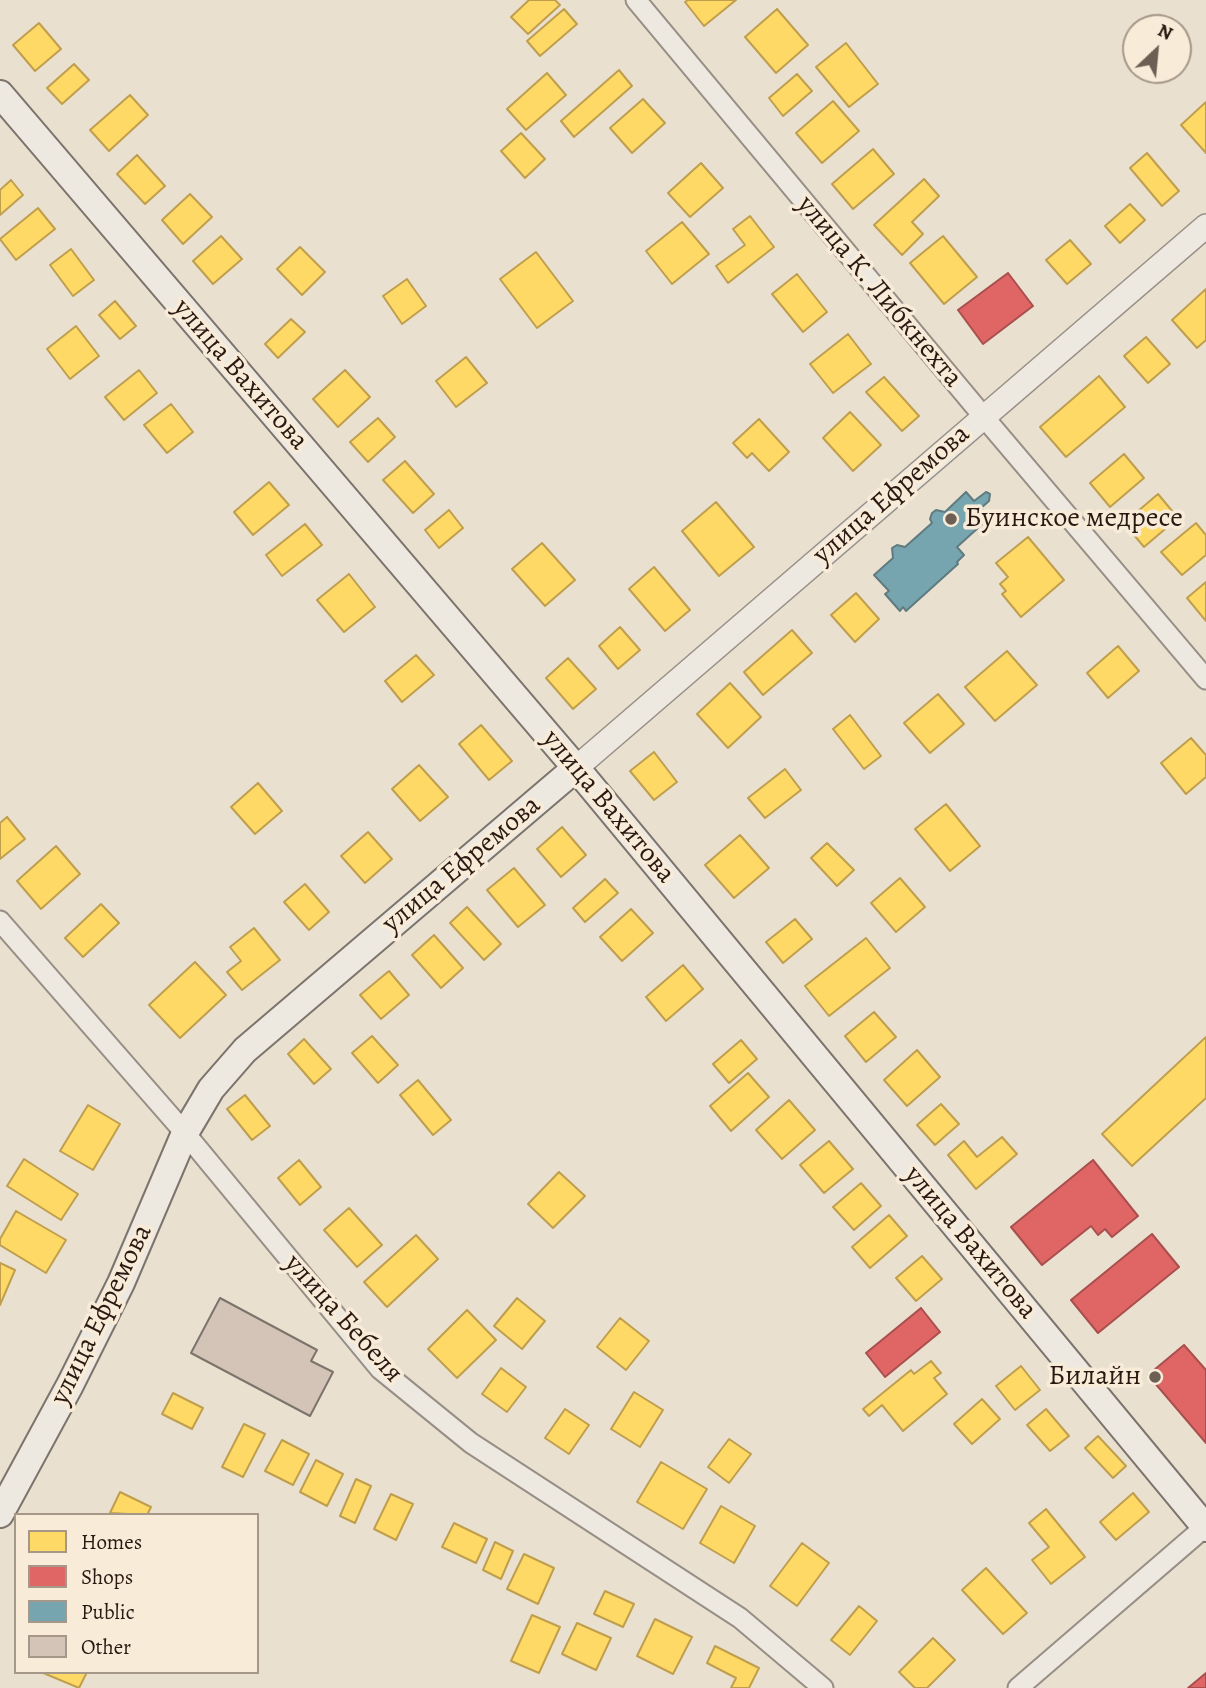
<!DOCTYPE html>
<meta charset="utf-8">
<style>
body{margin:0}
#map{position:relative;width:1206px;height:1688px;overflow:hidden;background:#eae0d0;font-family:Alegreya,serif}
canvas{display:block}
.legend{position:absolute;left:14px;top:1513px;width:245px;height:161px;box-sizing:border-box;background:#f8ecd9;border:2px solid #a69889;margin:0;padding:9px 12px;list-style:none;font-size:21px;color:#2a1912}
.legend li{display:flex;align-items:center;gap:14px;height:35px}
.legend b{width:35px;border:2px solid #a69889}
.north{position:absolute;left:1122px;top:14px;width:70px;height:70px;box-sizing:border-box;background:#f8ecd9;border:2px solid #a69889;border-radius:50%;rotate:26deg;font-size:19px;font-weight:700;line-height:28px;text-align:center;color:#2a1912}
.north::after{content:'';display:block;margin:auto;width:24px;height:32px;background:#6d5f54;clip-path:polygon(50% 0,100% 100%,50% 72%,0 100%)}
</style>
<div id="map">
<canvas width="1206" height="1688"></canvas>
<ul class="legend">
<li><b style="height:19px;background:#ffd966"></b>Homes</li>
<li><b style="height:19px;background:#e06666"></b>Shops</li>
<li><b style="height:19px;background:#76a5af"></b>Public</li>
<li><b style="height:19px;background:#d4c4b7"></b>Other</li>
</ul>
<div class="north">N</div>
</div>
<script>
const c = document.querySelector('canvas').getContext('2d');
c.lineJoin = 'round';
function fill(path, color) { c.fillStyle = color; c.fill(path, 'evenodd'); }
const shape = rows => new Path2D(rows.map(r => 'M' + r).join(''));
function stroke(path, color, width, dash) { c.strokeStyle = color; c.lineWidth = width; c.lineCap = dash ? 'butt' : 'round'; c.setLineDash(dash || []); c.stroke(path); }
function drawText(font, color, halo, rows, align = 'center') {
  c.font = font + ' Alegreya,serif'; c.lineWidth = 7; c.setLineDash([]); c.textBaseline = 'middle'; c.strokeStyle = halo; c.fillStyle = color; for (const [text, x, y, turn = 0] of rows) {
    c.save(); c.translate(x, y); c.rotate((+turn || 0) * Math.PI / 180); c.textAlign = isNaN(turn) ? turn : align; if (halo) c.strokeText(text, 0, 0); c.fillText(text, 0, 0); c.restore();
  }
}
const homes = shape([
 [529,0,555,0,560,5,528,34,511,17,529,0],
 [688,0,736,0,704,26,685,2,688,0],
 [564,9,577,24,540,56,527,41,564,9],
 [777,9,808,45,776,73,745,37,777,9],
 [39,23,61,49,35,71,13,45,39,23],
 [846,43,878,84,849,107,816,67,846,43],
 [74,64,89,80,62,104,47,88,74,64],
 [619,70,632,86,574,137,561,121,619,70],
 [547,73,566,95,526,130,507,109,547,73],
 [797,74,812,91,783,116,769,98,797,74],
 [130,95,148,115,109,151,90,130,130,95],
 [643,99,665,123,632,153,610,128,643,99],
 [833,101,859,131,822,163,796,133,833,101],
 [1206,102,1206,153,1181,125,1206,102],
 [521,133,545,159,525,178,501,151,521,133],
 [873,149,894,174,853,209,832,184,873,149],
 [1147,153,1179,191,1162,206,1130,168,1147,153],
 [137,155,165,186,145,204,117,174,137,155],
 [701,163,723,188,690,217,668,193,701,163],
 [924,179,939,196,912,222,923,234,902,255,874,225,924,179],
 [11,180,23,195,0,215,0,190,11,180],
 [190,194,212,217,183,244,162,220,190,194],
 [1130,204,1145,220,1120,243,1105,226,1130,204],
 [38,208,55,229,16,260,0,239,38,208],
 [750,216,774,247,728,283,716,266,745,245,733,229,750,216],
 [682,222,709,254,672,284,646,251,682,222],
 [221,236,242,259,213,284,193,261,221,236],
 [943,236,977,277,944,304,910,263,943,236],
 [1070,240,1091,264,1067,284,1046,260,1070,240],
 [300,247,325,272,302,295,277,269,300,247],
 [71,249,94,280,73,296,50,265,71,249],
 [536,252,573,301,537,328,500,279,536,252],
 [797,274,827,312,803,332,772,294,797,274],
 [407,279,426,306,402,324,383,296,407,279],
 [1206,289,1206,340,1197,348,1172,320,1206,289],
 [115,301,136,326,120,339,99,315,115,301],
 [291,319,305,332,278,358,265,344,291,319],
 [76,326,99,356,70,379,47,349,76,326],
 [848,334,871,364,833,393,810,364,848,334],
 [1146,337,1170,364,1148,383,1124,356,1146,337],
 [466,357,487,383,456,407,436,381,466,357],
 [139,370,157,393,124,420,105,397,139,370],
 [345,370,370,397,338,427,313,399,345,370],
 [1099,376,1125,407,1066,457,1040,427,1099,376],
 [884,377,919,416,902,431,866,392,884,377],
 [171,404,193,432,167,453,144,425,171,404],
 [850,412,881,445,853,471,823,438,850,412],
 [378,418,395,437,368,462,350,442,378,418],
 [759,419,789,452,769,471,752,453,747,458,733,443,759,419],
 [1124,454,1144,478,1110,507,1090,483,1124,454],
 [405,461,434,494,413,513,383,480,405,461],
 [269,482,289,505,253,535,234,512,269,482],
 [1158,494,1178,518,1144,547,1124,523,1158,494],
 [716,502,754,547,719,576,682,531,716,502],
 [449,510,463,528,439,548,425,530,449,510],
 [1196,523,1206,535,1206,555,1182,575,1161,552,1196,523],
 [305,524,322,545,282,576,266,555,305,524],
 [1028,537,1064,580,1021,617,1002,594,1006,591,1000,584,1008,577,996,563,1028,537],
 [542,543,575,580,545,606,512,569,542,543],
 [654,567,690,610,665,631,629,589,654,567],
 [349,574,375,607,344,632,317,600,349,574],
 [1206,582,1206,621,1187,598,1206,582],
 [856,593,879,619,855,642,831,615,856,593],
 [620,627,640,650,618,669,599,646,620,627],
 [792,630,812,653,763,695,744,672,792,630],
 [1118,646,1139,671,1108,698,1087,673,1118,646],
 [1007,651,1037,685,995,721,965,687,1007,651],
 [416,655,434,675,402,702,385,681,416,655],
 [568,658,596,689,573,709,546,678,568,658],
 [730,683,761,717,728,748,697,714,730,683],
 [938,694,964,724,930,753,904,723,938,694],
 [850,715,881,756,864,769,833,729,850,715],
 [481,725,512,761,489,780,459,744,481,725],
 [1191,738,1206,755,1206,777,1186,794,1161,763,1191,738],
 [654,752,677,782,654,800,630,771,654,752],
 [419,765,448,797,420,821,392,789,419,765],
 [785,769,801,790,765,818,748,798,785,769],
 [258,783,282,811,255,834,231,807,258,783],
 [946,804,980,846,950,871,915,829,946,804],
 [7,817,25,839,0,859,0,823,7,817],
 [562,827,586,855,561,877,537,849,562,827],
 [368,832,392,859,365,883,341,856,368,832],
 [740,835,769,868,734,898,705,865,740,835],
 [827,843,854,870,837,886,811,858,827,843],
 [56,846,80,874,41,909,17,881,56,846],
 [514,868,545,905,518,927,487,890,514,868],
 [900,878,925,907,896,932,871,903,900,878],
 [605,879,618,893,585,922,573,908,605,879],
 [305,884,329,912,309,930,284,902,305,884],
 [101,904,119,923,83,957,65,938,101,904],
 [467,907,501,944,484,960,450,923,467,907],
 [631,909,653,933,622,961,600,937,631,909],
 [795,919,812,939,783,963,766,942,795,919],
 [254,928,280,960,242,990,227,972,241,961,230,947,254,928],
 [434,935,463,968,441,988,412,955,434,935],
 [866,938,890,968,829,1016,805,986,866,938],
 [195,962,226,995,180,1038,149,1005,195,962],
 [683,965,703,989,666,1021,646,997,683,965],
 [389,971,409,995,381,1019,360,995,389,971],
 [874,1012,896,1037,866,1062,845,1036,874,1012],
 [372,1036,398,1065,378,1083,352,1053,372,1036],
 [1206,1037,1206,1098,1132,1166,1102,1134,1206,1037],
 [304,1039,331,1069,314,1084,288,1054,304,1039],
 [741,1040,757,1059,729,1083,713,1064,741,1040],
 [917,1050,940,1077,907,1106,884,1080,917,1050],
 [748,1073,769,1097,731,1131,710,1106,748,1073],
 [418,1080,451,1120,433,1135,400,1095,418,1080],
 [245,1095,270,1126,252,1140,227,1109,245,1095],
 [789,1100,815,1130,782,1159,756,1130,789,1100],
 [941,1104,959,1124,935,1145,917,1125,941,1104],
 [88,1105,120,1124,93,1170,60,1151,88,1105],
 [1002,1137,1017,1154,976,1189,948,1155,964,1141,977,1157,1002,1137],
 [829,1141,853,1169,824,1193,800,1165,829,1141],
 [24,1159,78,1194,61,1220,7,1186,24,1159],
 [299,1160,321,1187,300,1205,278,1178,299,1160],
 [559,1172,585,1196,553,1228,528,1204,559,1172],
 [861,1183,881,1206,854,1230,833,1207,861,1183],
 [349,1208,382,1245,357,1267,324,1230,349,1208],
 [16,1211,66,1240,46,1273,0,1245,0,1239,16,1211],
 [889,1215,907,1236,870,1268,852,1247,889,1215],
 [416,1235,438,1259,387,1307,364,1282,416,1235],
 [922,1256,942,1279,916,1301,896,1278,922,1256],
 [0,1263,15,1270,0,1305,0,1263],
 [517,1298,545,1321,522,1349,494,1326,517,1298],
 [467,1310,496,1340,457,1378,428,1349,467,1310],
 [620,1318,649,1341,626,1370,597,1347,620,1318],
 [931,1361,941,1373,934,1378,947,1394,903,1431,882,1405,869,1416,863,1409,911,1370,914,1374,931,1361],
 [1021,1366,1040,1390,1015,1410,996,1386,1021,1366],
 [501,1368,526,1387,507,1412,482,1394,501,1368],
 [634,1392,663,1410,640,1447,611,1429,634,1392],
 [173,1393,203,1408,192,1429,162,1414,173,1393],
 [982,1399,1000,1419,972,1444,954,1424,982,1399],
 [565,1409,589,1425,569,1454,545,1438,565,1409],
 [1046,1409,1069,1436,1050,1451,1027,1425,1046,1409],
 [244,1424,265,1434,243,1477,222,1467,244,1424],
 [1098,1436,1126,1466,1113,1478,1085,1448,1098,1436],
 [729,1439,751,1454,729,1483,708,1467,729,1439],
 [282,1440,309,1454,293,1485,265,1471,282,1440],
 [316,1460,343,1474,327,1506,300,1492,316,1460],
 [661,1462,707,1489,683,1529,637,1502,661,1462],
 [356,1479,371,1486,355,1523,340,1516,356,1479],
 [120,1492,151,1507,147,1515,110,1513,120,1492],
 [1133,1493,1149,1512,1116,1540,1100,1522,1133,1493],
 [391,1494,413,1504,396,1540,374,1529,391,1494],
 [721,1506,755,1526,734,1563,700,1543,721,1506],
 [1046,1509,1085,1557,1051,1584,1032,1560,1049,1547,1029,1523,1046,1509],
 [454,1523,487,1539,476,1563,442,1547,454,1523],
 [495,1542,513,1551,501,1579,483,1570,495,1542],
 [802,1543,829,1563,797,1606,770,1586,802,1543],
 [524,1554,554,1568,538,1604,507,1589,524,1554],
 [986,1568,1027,1613,1003,1634,962,1590,986,1568],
 [605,1591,634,1604,623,1627,594,1614,605,1591],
 [859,1606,877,1621,850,1655,831,1640,859,1606],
 [532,1615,560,1627,539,1673,511,1661,532,1615],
 [655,1619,692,1637,673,1674,637,1656,655,1619],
 [577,1623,611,1638,596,1670,562,1654,577,1623],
 [933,1638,955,1660,927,1688,915,1688,899,1672,933,1638],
 [715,1646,759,1668,749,1688,731,1688,736,1678,707,1663,715,1646],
 [41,1672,87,1672,79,1688,41,1672]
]);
fill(homes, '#ffd966');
stroke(homes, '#bf9f4d', 2);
const shops = shape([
 [1008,273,1033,306,983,344,958,310,1008,273],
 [1093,1160,1138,1216,1112,1237,1105,1229,1098,1235,1091,1226,1042,1265,1011,1227,1093,1160],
 [1152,1234,1179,1267,1098,1333,1071,1300,1152,1234],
 [921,1308,940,1332,885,1377,866,1353,921,1308],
 [1184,1345,1206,1370,1206,1443,1148,1375,1184,1345],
 [1206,1673,1206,1688,1188,1688,1206,1673]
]);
fill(shops, '#e06666');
stroke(shops, '#a94f4d', 2);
const public = shape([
 [966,492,974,501,986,492,990,494,989,501,981,508,989,518,957,547,964,555,957,562,958,564,906,611,903,607,900,611,885,594,889,591,874,575,893,558,892,548,897,545,905,547,932,523,930,519,932,513,936,510,945,512,966,492]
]);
fill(public, '#76a5af');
stroke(public, '#5f7b80', 2);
const building = shape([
 [220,1298,317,1350,311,1361,333,1372,310,1416,191,1353,220,1298]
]);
fill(building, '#d4c4b7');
stroke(building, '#7c746c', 2);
const minor = shape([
 [636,0,983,416,1206,679],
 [0,921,185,1133,380,1369,471,1443,740,1618,823,1688],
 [1018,1688,1206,1526]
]);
const tertiary = shape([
 [576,768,1206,226]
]);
const secondary = shape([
 [0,94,576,768,1206,1528],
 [0,1514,70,1385,121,1283,185,1133,211,1089,245,1050,576,768]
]);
stroke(minor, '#978f86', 23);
stroke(tertiary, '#978f86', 26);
stroke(secondary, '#7c746c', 30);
stroke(minor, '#ede8e0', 19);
stroke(tertiary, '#ede8e0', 23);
stroke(secondary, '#ede8e0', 26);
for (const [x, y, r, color] of [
 [951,519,7,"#6d5f54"],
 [1155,1377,7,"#6d5f54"]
]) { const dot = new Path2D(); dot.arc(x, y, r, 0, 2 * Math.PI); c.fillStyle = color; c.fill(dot); stroke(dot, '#f8ecd9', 2.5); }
drawText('28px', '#2a1912', '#f8ecd9', [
 ["улица К. Либкнехта",879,292,50],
 ["улица Вахитова",240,375,49],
 ["улица Ефремова",892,495,-41],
 ["улица Вахитова",608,807,50],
 ["улица Ефремова",462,865,-40],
 ["улица Вахитова",970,1243,50],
 ["улица Ефремова",102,1315,-64],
 ["улица Бебеля",343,1319,48]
]);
drawText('28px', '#2a1912', '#f8ecd9', [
 ["Буинское медресе",965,519],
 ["Билайн",1141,1377,"right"]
], 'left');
</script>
